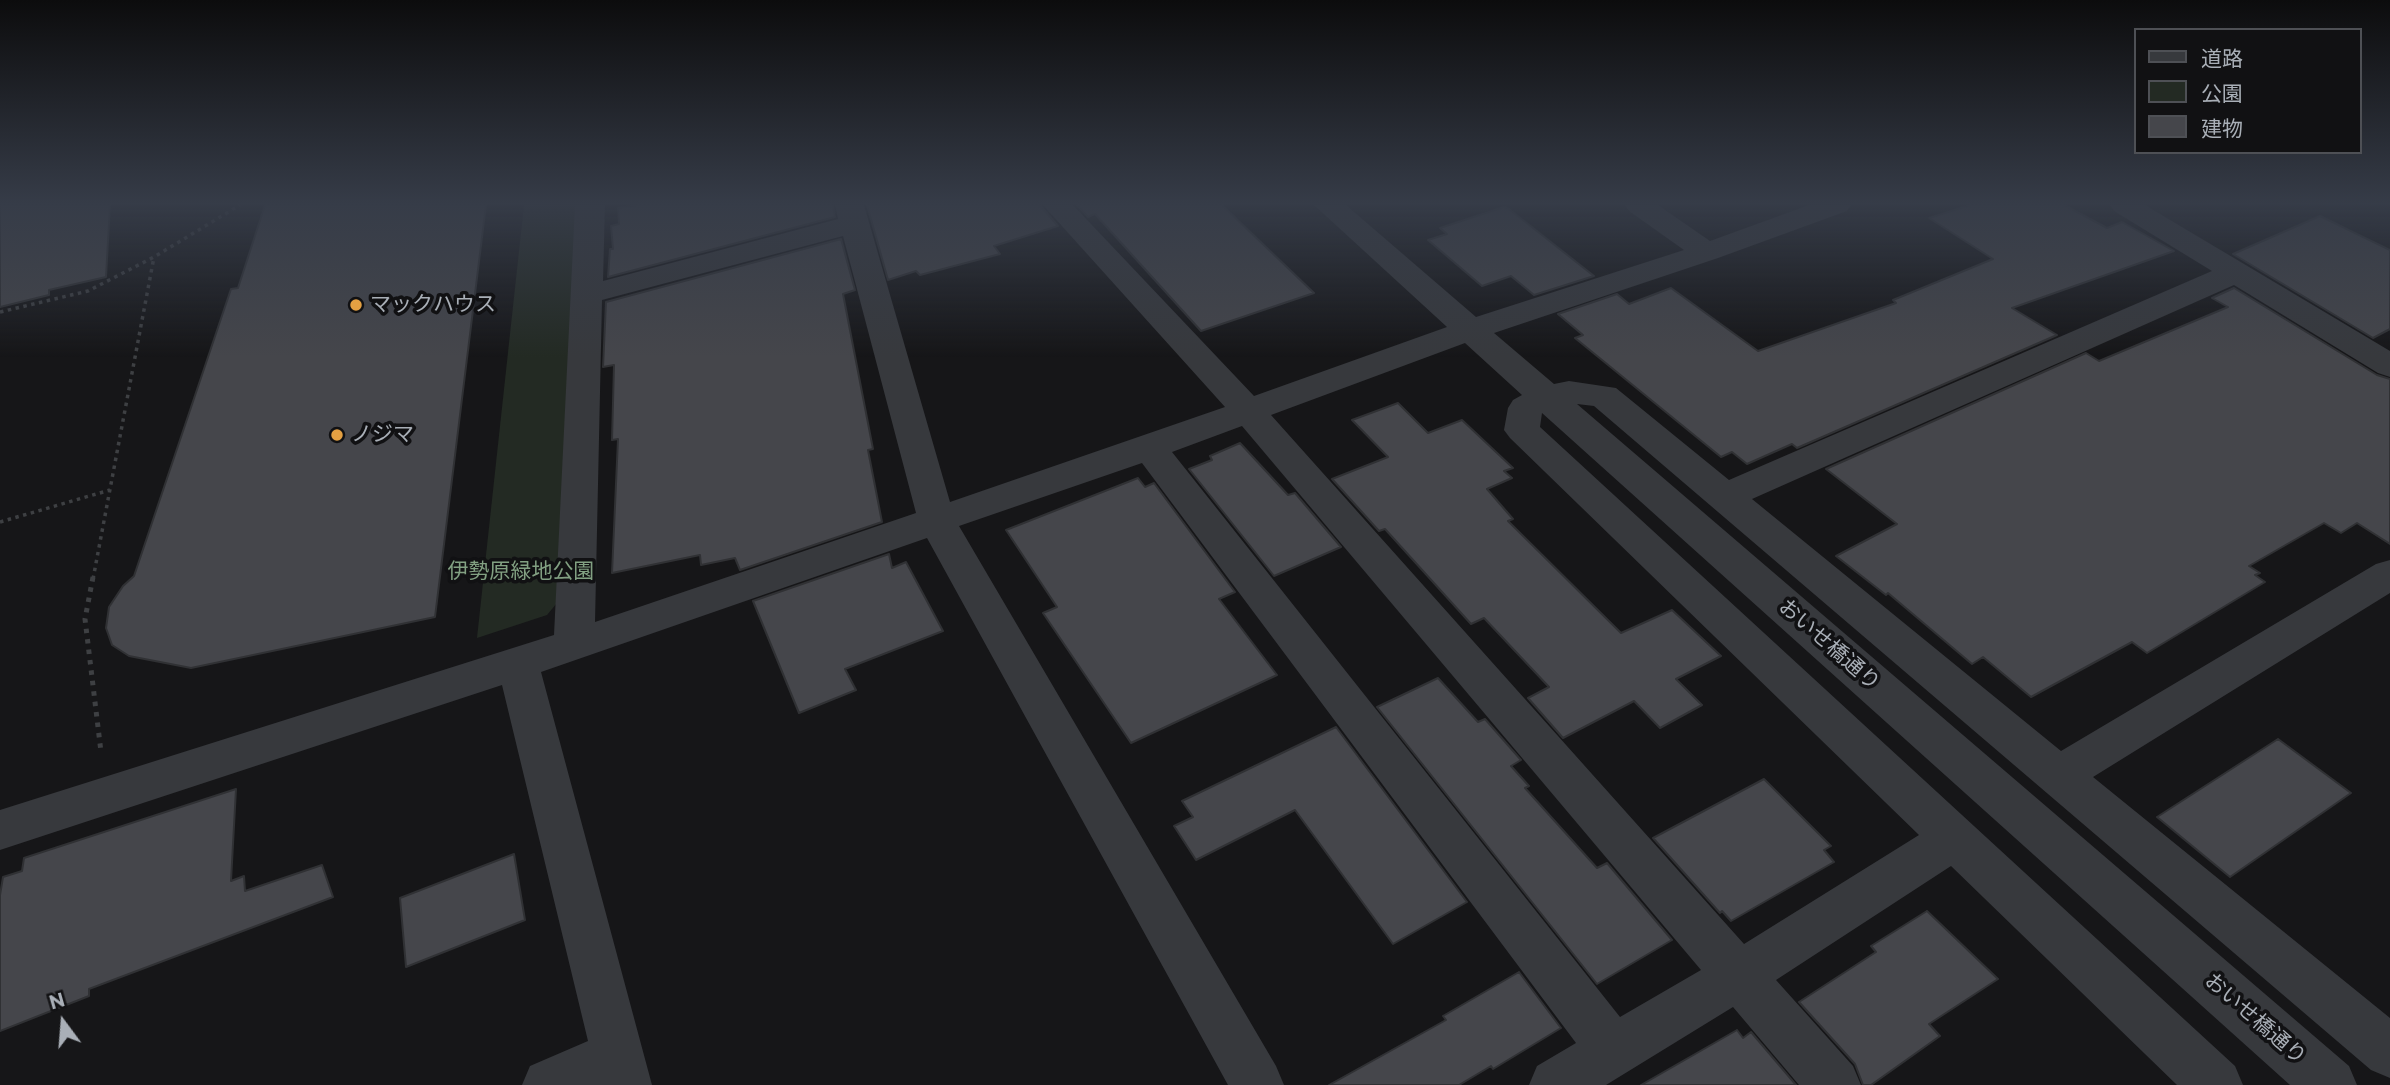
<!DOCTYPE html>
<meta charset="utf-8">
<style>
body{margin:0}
#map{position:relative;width:2390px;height:1085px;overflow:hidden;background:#161618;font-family:Montserrat,"Noto Sans JP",sans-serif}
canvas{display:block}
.legend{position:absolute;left:2134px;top:28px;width:228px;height:126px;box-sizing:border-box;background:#111113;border:2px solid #4e5055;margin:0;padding:9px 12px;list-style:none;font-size:21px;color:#a9afb7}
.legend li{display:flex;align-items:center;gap:14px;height:35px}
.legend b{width:35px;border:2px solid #4e5055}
.north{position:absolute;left:28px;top:987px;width:70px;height:70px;-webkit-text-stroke:5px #111113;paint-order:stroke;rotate:344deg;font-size:19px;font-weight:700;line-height:28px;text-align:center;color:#a9afb7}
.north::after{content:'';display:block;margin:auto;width:24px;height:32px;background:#a9afb7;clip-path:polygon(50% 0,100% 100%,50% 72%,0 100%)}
</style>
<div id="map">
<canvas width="2390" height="1085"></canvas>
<ul class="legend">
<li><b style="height:9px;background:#37393d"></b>道路</li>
<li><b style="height:19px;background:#232a23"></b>公園</li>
<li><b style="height:19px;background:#45464b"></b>建物</li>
</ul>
<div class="north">N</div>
</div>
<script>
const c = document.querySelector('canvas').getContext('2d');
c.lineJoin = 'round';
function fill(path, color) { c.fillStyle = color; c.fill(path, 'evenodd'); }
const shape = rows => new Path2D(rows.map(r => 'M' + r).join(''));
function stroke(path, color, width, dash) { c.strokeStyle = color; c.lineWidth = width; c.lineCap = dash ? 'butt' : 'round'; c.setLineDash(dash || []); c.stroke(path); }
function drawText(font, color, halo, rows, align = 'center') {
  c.font = font + ' Montserrat,"Noto Sans JP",sans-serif'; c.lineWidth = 7; c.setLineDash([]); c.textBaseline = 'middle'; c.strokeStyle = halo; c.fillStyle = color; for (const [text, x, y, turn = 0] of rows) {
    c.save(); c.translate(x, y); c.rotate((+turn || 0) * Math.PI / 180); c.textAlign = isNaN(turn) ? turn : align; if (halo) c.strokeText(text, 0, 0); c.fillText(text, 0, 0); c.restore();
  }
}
fill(shape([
 [524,205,578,205,557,603,547,615,477,638]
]), '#232a23');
const building = shape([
 [0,205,110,205,106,277,49,290,49,295,0,307,0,205],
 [265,205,486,205,435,617,191,668,129,656,112,645,106,628,109,607,123,586,134,576,231,289,238,288,265,205],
 [638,205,833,205,835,217,608,277,610,249,613,249,611,226,619,224,618,208,638,205],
 [867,205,1040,205,1058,226,994,246,1000,254,920,275,916,271,888,280,867,205],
 [1077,205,1222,205,1314,293,1201,331,1095,214,1088,217,1077,205],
 [1970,205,2064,205,2107,228,2122,222,2174,251,2012,308,2057,335,1797,448,1792,444,1747,464,1732,452,1721,457,1575,338,1583,335,1558,314,1617,294,1629,304,1671,288,1758,351,1896,303,1893,300,1993,259,1929,218,1970,205],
 [1504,207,1509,209,1594,276,1534,295,1511,276,1482,286,1428,240,1447,234,1440,228,1504,207],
 [2320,216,2390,250,2390,329,2373,338,2233,254,2320,216],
 [841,239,855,290,843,294,873,449,868,450,882,522,740,570,735,558,701,565,700,555,612,573,618,439,612,440,614,365,603,367,606,302,841,239],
 [2234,288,2377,375,2390,379,2390,544,2357,523,2341,533,2324,523,2249,566,2260,573,2255,575,2265,582,2147,653,2132,642,2031,697,1983,657,1972,664,1888,593,1886,595,1836,556,1897,524,1826,469,2086,353,2099,361,2228,307,2212,298,2234,288],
 [1398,403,1428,433,1462,420,1513,468,1504,471,1512,478,1487,489,1513,519,1508,521,1621,633,1672,610,1721,656,1676,679,1702,705,1660,728,1634,701,1563,738,1528,698,1549,687,1484,618,1471,624,1385,529,1379,531,1332,479,1388,457,1352,420,1398,403],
 [1240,443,1288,495,1295,493,1341,547,1274,576,1189,469,1212,460,1210,456,1240,443],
 [1138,478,1145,487,1154,483,1235,592,1219,599,1277,675,1131,743,1043,613,1057,607,1006,530,1138,478],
 [889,554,892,568,906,562,943,631,845,669,856,690,799,713,753,601,889,554],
 [1438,678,1478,722,1485,719,1521,760,1511,766,1529,786,1525,788,1597,868,1607,863,1672,940,1597,984,1377,707,1438,678],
 [1336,727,1467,902,1393,944,1295,810,1196,860,1174,826,1193,817,1182,801,1336,727],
 [2278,739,2351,793,2230,877,2157,817,2278,739],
 [1764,779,1831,846,1824,850,1834,862,1731,921,1722,911,1720,913,1653,838,1764,779],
 [236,789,231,881,244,876,245,891,322,865,333,897,89,989,89,996,0,1031,0,895,3,877,22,871,24,858,236,789],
 [514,854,525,920,406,967,400,898,514,854],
 [1927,911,1998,979,1929,1024,1940,1036,1871,1085,1863,1085,1855,1064,1799,1002,1876,952,1871,946,1927,911],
 [1519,972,1561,1028,1493,1069,1491,1066,1459,1085,1329,1085,1446,1020,1443,1016,1519,972],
 [1737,1030,1743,1038,1751,1032,1796,1085,1641,1085,1737,1030]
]);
fill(building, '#45464b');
stroke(building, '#303134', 2);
stroke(shape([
 [0,312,88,291,154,257,240,205],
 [0,522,110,490],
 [93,579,154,257]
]), '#3e4043', 3.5, [3.5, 4.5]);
stroke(shape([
 [93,577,85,619,101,752]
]), '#3e4043', 5, [4.5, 6]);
fill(shape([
 [575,205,605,205,603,281,838,219,835,205,864,205,950,502,1225,407,1043,205,1073,205,1254,396,1447,327,1314,205,1346,205,1476,317,1684,250,1629,211,1625,205,1658,205,1710,241,1809,205,1851,205,1847,211,1718,258,1494,333,1554,384,1569,381,1616,388,1729,480,2212,271,2114,211,2110,205,2145,205,2390,351,2390,377,2378,373,2234,285,1752,499,2061,751,2376,564,2390,560,2390,593,2093,777,2390,1018,2390,1078,2371,1070,1594,406,1577,404,2349,1066,2357,1085,2290,1085,1542,413,1540,427,2235,1066,2243,1085,2177,1085,1951,866,1776,980,1853,1066,1861,1085,1799,1085,1733,1007,1606,1085,1529,1085,1537,1066,1576,1043,1142,463,959,526,1276,1066,1284,1085,1228,1085,927,538,541,672,652,1085,522,1085,530,1066,588,1041,502,685,0,850,0,810,554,635,575,205],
 [843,236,916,513,595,622,602,300,843,236],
 [1465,343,1522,395,1513,400,1508,408,1504,430,1510,438,1919,835,1744,944,1271,415,1465,343],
 [1242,426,1701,970,1620,1017,1172,452,1242,426]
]), '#37393d');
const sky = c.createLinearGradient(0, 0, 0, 357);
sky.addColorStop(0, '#0c0c0d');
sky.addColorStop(0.57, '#363c48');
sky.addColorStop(1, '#363c4800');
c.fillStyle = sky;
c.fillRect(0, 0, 2390, 357);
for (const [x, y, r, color] of [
 [356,305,7,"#e4a042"],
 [337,435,7,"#e4a042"]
]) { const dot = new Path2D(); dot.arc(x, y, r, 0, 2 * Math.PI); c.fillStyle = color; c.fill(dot); stroke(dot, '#111113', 2.5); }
drawText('21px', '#a9afb7', '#111113', [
 ["マックハウス",370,305],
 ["ノジマ",351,435]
], 'left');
drawText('21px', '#82a082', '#111113', [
 ["伊勢原緑地公園",521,572]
]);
drawText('21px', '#a9afb7', '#111113', [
 ["おいせ橋通り",1829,645,41],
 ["おいせ橋通り",2255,1019,41]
]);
</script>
